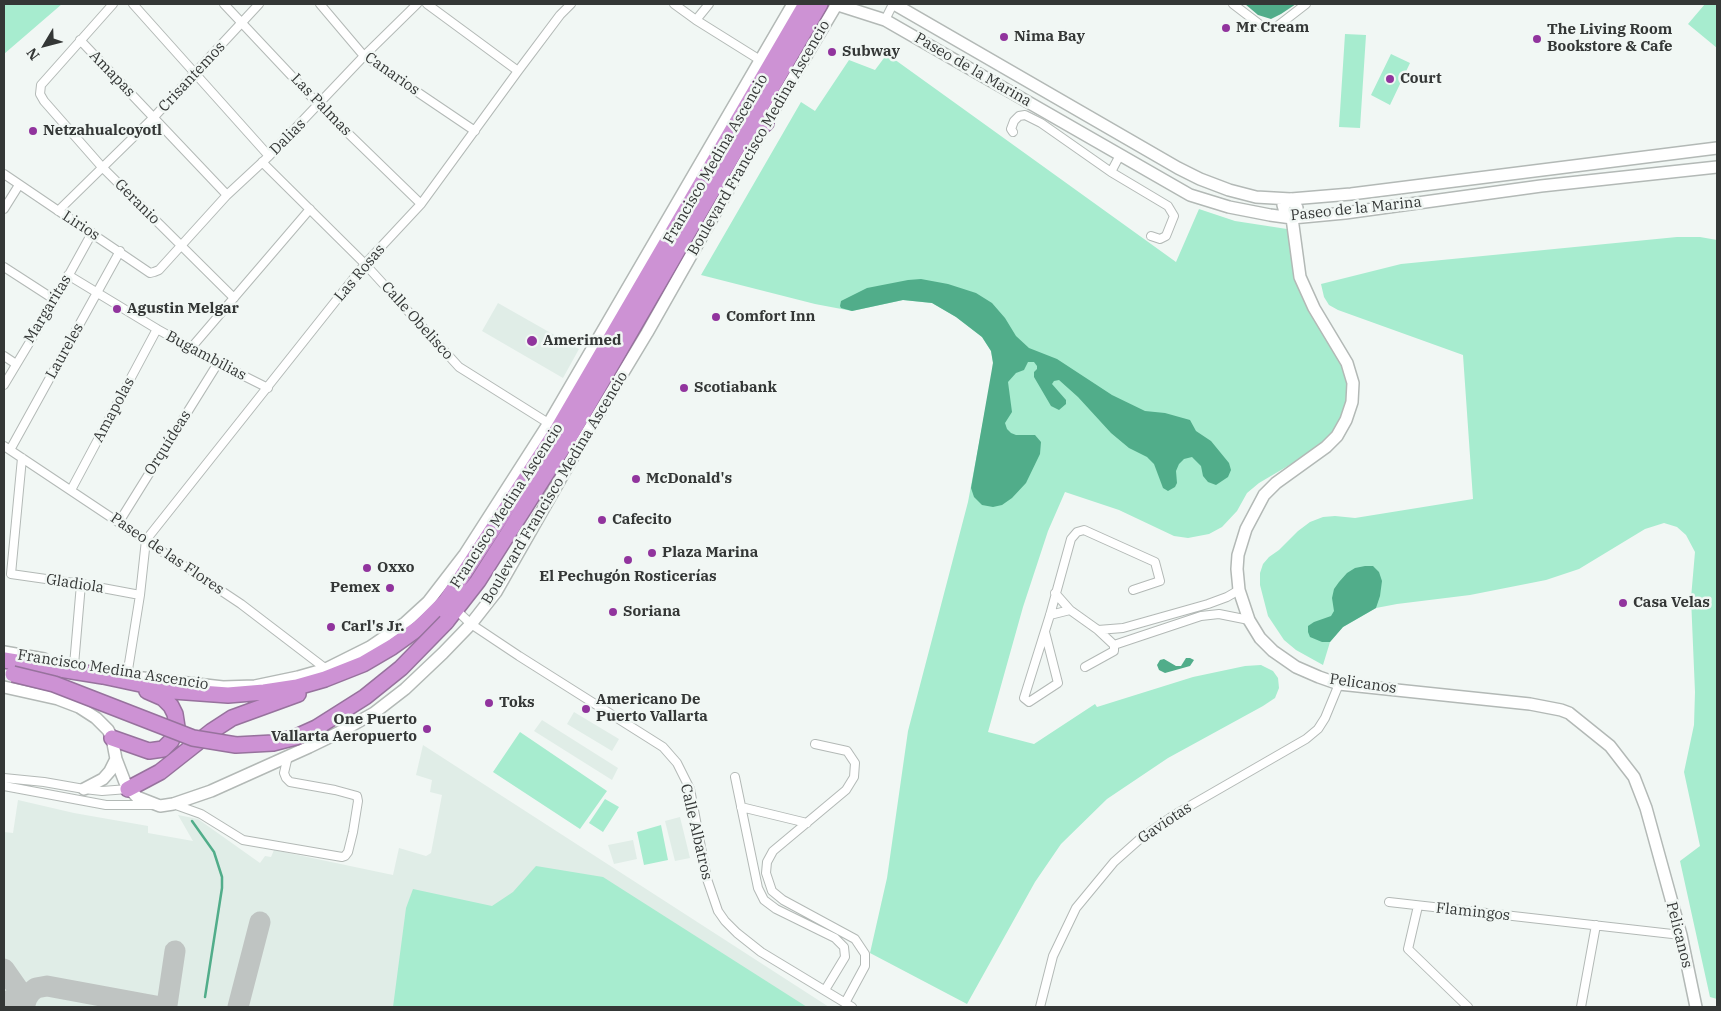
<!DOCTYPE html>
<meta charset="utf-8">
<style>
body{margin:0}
#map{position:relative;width:1721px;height:1011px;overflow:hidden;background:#f1f7f4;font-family:"IBM Plex Serif",serif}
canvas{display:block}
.frame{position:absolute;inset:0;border:5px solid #343736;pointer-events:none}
.north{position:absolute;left:20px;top:20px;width:50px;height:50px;-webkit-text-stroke:4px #f1f7f4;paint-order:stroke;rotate:233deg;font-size:14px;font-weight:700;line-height:20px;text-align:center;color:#343736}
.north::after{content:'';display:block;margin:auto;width:18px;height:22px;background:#343736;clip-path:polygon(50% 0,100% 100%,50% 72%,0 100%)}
</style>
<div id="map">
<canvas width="1721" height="1011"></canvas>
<div class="frame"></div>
<div class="north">N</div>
</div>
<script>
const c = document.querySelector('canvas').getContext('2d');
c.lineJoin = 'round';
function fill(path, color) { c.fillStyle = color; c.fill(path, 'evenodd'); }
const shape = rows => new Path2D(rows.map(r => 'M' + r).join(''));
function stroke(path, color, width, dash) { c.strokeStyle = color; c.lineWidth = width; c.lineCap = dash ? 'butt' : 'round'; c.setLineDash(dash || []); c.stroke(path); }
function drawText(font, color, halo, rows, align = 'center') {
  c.font = font + ' "IBM Plex Serif",serif'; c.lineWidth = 5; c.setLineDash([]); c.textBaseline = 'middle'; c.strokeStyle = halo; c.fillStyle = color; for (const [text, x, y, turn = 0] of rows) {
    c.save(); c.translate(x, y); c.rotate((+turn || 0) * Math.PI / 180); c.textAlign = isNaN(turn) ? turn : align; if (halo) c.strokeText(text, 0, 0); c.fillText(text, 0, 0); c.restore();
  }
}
fill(shape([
 [498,303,579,349,563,378,482,331],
 [574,712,619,739,612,751,567,724],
 [542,720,618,768,612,780,534,731],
 [423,745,829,1007,4,1007,4,832,13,833,18,800,74,813,148,826,148,833,193,841,178,815,198,819,260,863,265,856,271,857,274,850,393,875,399,848,426,856,431,853,442,795,430,792,432,780,416,775],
 [680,817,690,858,675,861,665,821],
 [633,840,637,859,614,864,608,845]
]), '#e0ede7');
fill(shape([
 [4,4,62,4,4,54],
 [1705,4,1717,4,1717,48,1688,24],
 [1345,34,1366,35,1360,128,1339,127],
 [887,54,1176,262,1199,209,1235,221,1287,229,1293,252,1332,338,1349,385,1347,412,1337,433,1320,447,1259,483,1247,493,1237,511,1222,527,1209,534,1188,538,1174,536,1119,510,1065,492,1048,531,1023,607,988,732,1034,744,1095,704,1097,707,1193,677,1245,666,1261,665,1273,671,1278,678,1279,688,1275,698,1263,706,1168,758,1107,799,1061,844,1035,882,967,1004,870,953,887,878,908,731,968,502,992,374,993,362,991,351,982,337,956,317,932,303,903,300,852,311,815,304,701,275,801,102,815,111,849,60,875,70],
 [1391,54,1410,63,1390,105,1371,95],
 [1677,237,1700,237,1717,240,1717,999,1710,997,1680,861,1700,846,1684,772,1694,725,1695,692,1691,598,1695,552,1686,535,1677,527,1664,523,1645,529,1579,569,1546,580,1470,595,1397,604,1376,608,1343,627,1330,642,1323,665,1296,650,1284,640,1268,616,1260,585,1260,573,1263,564,1269,557,1279,550,1298,531,1310,522,1323,517,1335,516,1355,518,1473,499,1463,355,1338,310,1329,305,1324,297,1321,284,1401,264],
 [520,732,607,791,580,829,493,772],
 [605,799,619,807,603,832,589,823],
 [661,825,668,860,644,865,637,832],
 [536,866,603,877,807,1007,393,1007,406,908,413,889,492,906,513,892]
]), '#a7eccf');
fill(shape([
 [1245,4,1296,4,1281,14,1271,19,1258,15],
 [921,279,948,284,976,293,992,303,1005,318,1016,336,1029,348,1057,359,1112,395,1145,411,1165,413,1190,420,1196,431,1211,441,1229,463,1231,470,1228,477,1216,485,1208,482,1203,476,1201,466,1192,457,1184,459,1179,464,1176,471,1177,483,1175,487,1168,491,1163,488,1154,464,1147,457,1129,448,1111,433,1078,397,1059,380,1054,381,1052,384,1066,400,1066,404,1059,410,1051,406,1034,377,1034,372,1037,369,1037,366,1034,362,1028,362,1024,370,1016,373,1008,382,1012,412,1005,423,1007,429,1011,433,1016,435,1035,435,1041,442,1040,454,1026,483,1012,498,1002,505,993,507,982,505,974,497,971,488,993,363,991,351,982,337,956,317,932,303,903,300,852,311,841,308,840,306,841,301,867,288,908,280],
 [1365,566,1373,566,1379,572,1382,581,1380,596,1376,608,1343,627,1330,642,1322,642,1310,637,1308,632,1308,626,1314,622,1331,616,1334,611,1332,598,1334,589,1339,582,1347,573,1355,568],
 [1186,658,1190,658,1194,660,1190,666,1165,673,1159,670,1157,665,1160,660,1164,659,1176,666,1181,666]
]), '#51ad8a');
stroke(shape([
 [192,821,214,852,222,877,222,888,205,997]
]), '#51ad8a', 2.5);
stroke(shape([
 [4,969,18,989,24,1006],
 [4,1001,16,1004,21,1007],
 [24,1007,27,998,31,992,36,988,47,986,161,1007],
 [165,1007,167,1005,175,951],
 [238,1007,260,922]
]), '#bfc4c2', 21);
const street = shape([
 [113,4,41,85,40,94,44,101,102,167,234,298],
 [133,4,269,156],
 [224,4,319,105,421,204],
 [320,4,364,56,475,131],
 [427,4,518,71],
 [674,4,696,20,760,60],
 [1233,4,1263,27,1269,29,1275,28,1306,4],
 [696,20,709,4],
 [885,20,893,4],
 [80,40,227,195],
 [1013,132,1011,129,1014,121,1019,116,1025,115,1041,123,1111,172],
 [1120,155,1111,172,1168,206,1174,216,1166,236,1160,239,1151,236],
 [262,162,365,264,459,367,553,426],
 [4,174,150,273,154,272,159,270,227,195,269,156,364,56,417,4],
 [4,209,19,185],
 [58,211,154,117,259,4],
 [4,267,55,300],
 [68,275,157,329,218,363,268,388],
 [191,348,310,209],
 [4,356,16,364],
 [4,385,55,300,92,233],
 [4,446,241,604,326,669],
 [10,450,120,251],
 [22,458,11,574,81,584,140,595],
 [71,490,157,329],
 [119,522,218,363],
 [1055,593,1070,610,1098,630,1114,645],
 [454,608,471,624,519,656,663,747,677,763,690,789,707,879,718,911,725,921,737,933,761,952,852,1007],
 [1050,615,1070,610],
 [1098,630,1123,628,1208,604,1227,597,1239,590],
 [1045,632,1058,683,1029,702,1024,698,1050,615,1071,539,1077,532,1084,530,1155,562,1160,581,1133,590],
 [1114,645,1201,616,1219,614,1249,620],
 [74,665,81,584],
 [1085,667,1114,651,1114,645],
 [127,676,140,595,146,540,365,264,421,204,518,71,560,15,571,4],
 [815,744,847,751,855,763,854,777,846,790,773,851,767,862,766,873,772,891,783,900,855,939,865,954,865,966,845,1003],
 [735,777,758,888,764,900,776,909,835,938,844,947,845,957,825,990],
 [4,778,44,782,84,789,102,791,128,789],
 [4,786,106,805,153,805],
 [173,804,201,814,243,840,342,857,345,856,348,852,353,832,358,801,357,796,335,790,290,782,286,778,284,773,288,756],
 [741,807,807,823],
 [1389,902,1681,935],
 [1418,906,1408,949,1468,1007],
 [1040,1007,1053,956,1076,908,1114,862,1141,838,1174,815,1306,739,1318,729,1325,718,1339,684],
 [1581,1007,1596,925]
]);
const secondary = shape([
 [835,4,885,20,1190,195,1229,207,1270,215,1292,218,1345,213,1541,186,1717,167],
 [894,4,1178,168,1200,179,1229,190,1256,197,1291,199,1351,194,1717,148],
 [1292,218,1285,212,1283,205,1291,199,1294,202,1297,208,1296,212,1292,218,1300,277,1314,308,1347,363,1353,383,1352,402,1346,420,1337,436,1326,447,1276,483,1264,495,1246,529,1238,555,1237,569,1239,590,1249,620,1260,638,1273,651,1296,667,1319,677,1339,684,1530,704,1561,710,1569,713,1610,746,1634,777,1646,808,1681,935,1696,1007],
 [4,652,44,659],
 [143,678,223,687,255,686,298,677,326,669,370,647,405,623,428,602,465,554,549,423,793,4],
 [4,687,58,699,79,707,96,718,108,730,112,738,116,759,126,785,137,797,160,806,173,804,211,791,309,747,340,732,374,713,405,689,443,653,471,624,496,592,582,441,647,333,766,123,837,4],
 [84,789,103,779,110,771,116,759]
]);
const highway = shape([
 [744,142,766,123],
 [446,622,478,581,570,436,820,4],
 [4,660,103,676,173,691,228,695,264,692,297,687,325,679,363,664,392,647,420,627,446,601,558,429,806,4],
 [112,738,149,751,163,749,171,741,177,727,175,714,171,706,163,698,147,691],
 [128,789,160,772,212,731,232,718,298,694]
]);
stroke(street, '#b3b9b6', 10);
stroke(secondary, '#b3b9b6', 14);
stroke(highway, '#97729d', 18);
stroke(street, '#fff', 8);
stroke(secondary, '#fff', 11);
stroke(highway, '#cd92d4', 15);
const highwayBridge = shape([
 [13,674,54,684,193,738,236,745,273,743,296,737,316,728,365,697,401,668,446,622]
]);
stroke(highwayBridge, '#97729d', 18, []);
stroke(highwayBridge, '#cd92d4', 15);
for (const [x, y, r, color] of [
 [1226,28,5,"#91349d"],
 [1004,37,5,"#91349d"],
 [1537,39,5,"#91349d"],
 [832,52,5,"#91349d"],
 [1390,79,5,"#91349d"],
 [33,131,5,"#91349d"],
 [117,309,5,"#91349d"],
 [716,317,5,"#91349d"],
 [532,341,6,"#91349d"],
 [684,388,5,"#91349d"],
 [636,479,5,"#91349d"],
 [602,520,5,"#91349d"],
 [652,553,5,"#91349d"],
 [628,560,5,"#91349d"],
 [367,568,5,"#91349d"],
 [390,588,5,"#91349d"],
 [1623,603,5,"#91349d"],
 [613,612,5,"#91349d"],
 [331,627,5,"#91349d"],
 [489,703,5,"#91349d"],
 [586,709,5,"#91349d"],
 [427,729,5,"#91349d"]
]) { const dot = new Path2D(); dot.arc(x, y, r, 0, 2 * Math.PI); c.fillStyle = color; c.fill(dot); stroke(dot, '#f1f7f4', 2); }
drawText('bold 15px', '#343736', '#f1f7f4', [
 ["Mr Cream",1236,28],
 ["The Living Room",1547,30],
 ["Bookstore & Cafe",1547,47],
 ["Nima Bay",1014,37],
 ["Subway",842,52],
 ["Court",1400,79],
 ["Netzahualcoyotl",43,131],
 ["Agustin Melgar",127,309],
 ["Comfort Inn",726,317],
 ["Amerimed",543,341],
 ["Scotiabank",694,388],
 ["McDonald's",646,479],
 ["Cafecito",612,520],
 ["Plaza Marina",662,553],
 ["Oxxo",377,568],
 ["El Pechugón Rosticerías",628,577,"center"],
 ["Pemex",380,588,"right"],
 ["Casa Velas",1633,603],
 ["Soriana",623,612],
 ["Carl's Jr.",341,627],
 ["Americano De",596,700],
 ["Puerto Vallarta",596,717],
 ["Toks",499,703],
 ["One Puerto",417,720,"right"],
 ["Vallarta Aeropuerto",417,737,"right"]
], 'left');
drawText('15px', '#343736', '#f1f7f4', [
 ["Paseo de la Marina",973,70,30],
 ["Amapas",112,74,46],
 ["Canarios",392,74,35],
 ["Crisantemos",192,77,-47],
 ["Las Palmas",321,105,46],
 ["Dalias",288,137,-45],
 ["Boulevard Francisco Medina Ascencio",759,138,-60],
 ["Francisco Medina Ascencio",716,159,-60],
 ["Geranio",137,202,45],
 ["Paseo de la Marina",1356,209,-6],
 ["Lirios",81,226,33],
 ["Las Rosas",360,273,-50],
 ["Margaritas",48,309,-59],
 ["Calle Obelisco",417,321,48],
 ["Laureles",65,351,-61],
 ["Bugambilias",206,356,28],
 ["Amapolas",114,410,-62],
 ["Orquídeas",168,443,-58],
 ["Boulevard Francisco Medina Ascencio",555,488,-59],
 ["Francisco Medina Ascencio",507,506,-57],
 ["Paseo de las Flores",167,554,34],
 ["Gladiola",75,584,9],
 ["Francisco Medina Ascencio",113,670,9],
 ["Pelicanos",1363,684,8],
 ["Gaviotas",1165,823,-34],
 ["Calle Albatros",696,832,77],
 ["Flamingos",1473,912,6],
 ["Pelicanos",1679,935,76]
]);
</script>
